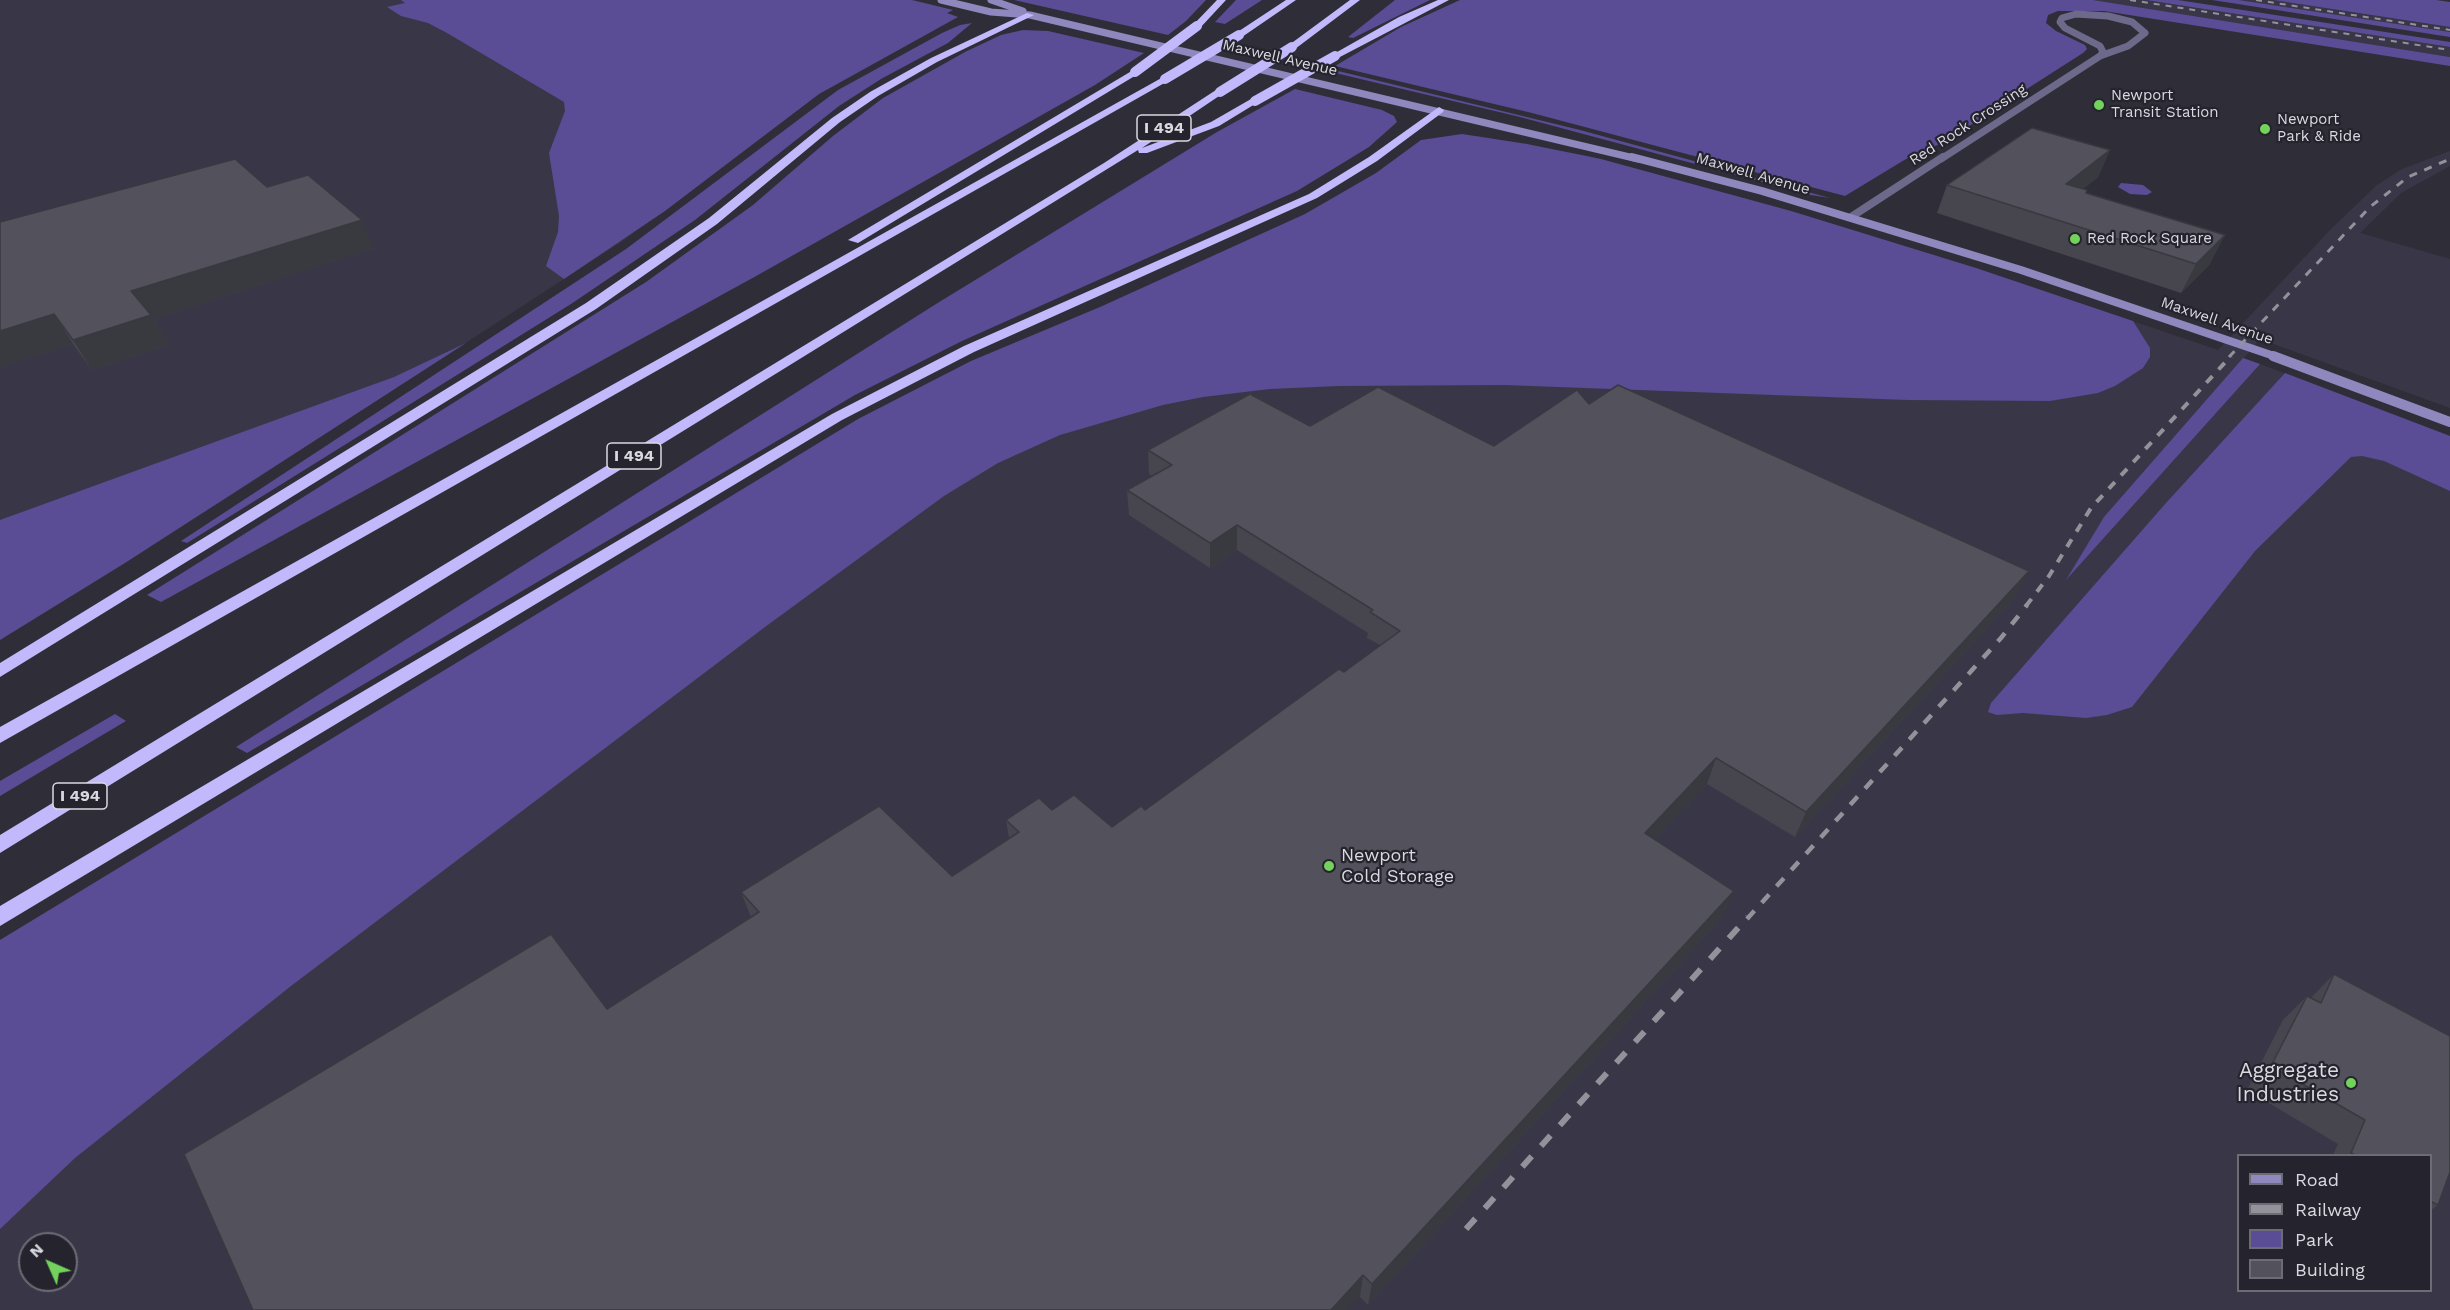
<!DOCTYPE html>
<style>
body{margin:0}
#map{position:relative;width:2450px;height:1310px;overflow:hidden;background:#2f2e38;font-family:"Work Sans",sans-serif}
canvas{display:block}
.legend{position:absolute;left:2237px;top:1154px;width:195px;height:138px;box-sizing:border-box;background:#25242e;border:2px solid #6d6c75;margin:0;padding:8px 10px;list-style:none;font-size:18px;color:#dad9e0}
.legend li{display:flex;align-items:center;gap:12px;height:30px}
.legend b{width:30px;border:2px solid #6d6c75}
.north{position:absolute;left:18px;top:1232px;width:60px;height:60px;box-sizing:border-box;background:#25242e;border:2px solid #6d6c75;border-radius:50%;rotate:315deg;font-size:16px;font-weight:700;line-height:24px;text-align:center;color:#dad9e0}
.north::after{content:'';display:block;margin:auto;width:21px;height:27px;background:#73d25c;clip-path:polygon(50% 0,100% 100%,50% 72%,0 100%)}
</style>
<div id="map">
<canvas width="2450" height="1310"></canvas>
<ul class="legend">
<li><b style="height:8px;background:#8f88be"></b>Road</li>
<li><b style="height:8px;background:#93929a"></b>Railway</li>
<li><b style="height:16px;background:#5a4c95"></b>Park</li>
<li><b style="height:16px;background:#52515c"></b>Building</li>
</ul>
<div class="north">N</div>
</div>
<script>
const c = document.querySelector('canvas').getContext('2d');
c.lineJoin = 'round';
function fill(path, color) { c.fillStyle = color; c.fill(path, 'evenodd'); }
const shape = rows => new Path2D(rows.map(r => 'M' + r).join(''));
function stroke(path, color, width, dash) { c.strokeStyle = color; c.lineWidth = width; c.lineCap = dash ? 'butt' : 'round'; c.setLineDash(dash || []); c.stroke(path); }
function drawText(font, color, halo, rows, align = 'center') {
  c.font = font + ' "Work Sans",sans-serif'; c.lineWidth = 4.5; c.setLineDash([]); c.textBaseline = 'middle'; c.strokeStyle = halo; c.fillStyle = color; for (const [text, x, y, turn = 0] of rows) {
    c.save(); c.translate(x, y); c.rotate((+turn || 0) * Math.PI / 180); c.textAlign = isNaN(turn) ? turn : align; if (halo) c.strokeText(text, 0, 0); c.fillText(text, 0, 0); c.restore();
  }
}
fill(shape([
 [0,0,912,0,953,10,947,13,958,17,819,94,621,242,222,501,0,640],
 [2093,0,2146,0,2450,47,2450,57],
 [2239,0,2273,0,2350,12,2450,27,2450,32],
 [1478,136,1588,156,1791,211,1976,268,2218,350,2331,229,2377,185,2402,169,2450,151,2450,166,2401,193,2360,233,2450,259,2450,408,2260,339,2244,358,2450,436,2450,1310,0,1310,0,940,239,795],
 [2238,1156,2430,1156,2430,1290,2238,1290],
 [30,1244,66,1244,66,1280,30,1280]
]), '#393747');
fill(shape([
 [401,0,912,0,953,10,947,13,958,17,819,94,665,211,564,279,546,266,558,232,559,216,549,153,565,111,564,102,447,33,428,23,401,16,387,7,405,3],
 [1014,0,1206,0,1186,21,1168,35],
 [1236,0,1262,0,1225,24,1215,22],
 [1395,0,1430,0,1353,38,1348,37],
 [1460,0,2093,0,2450,57,2450,66,2104,11,2058,11,2048,15,2046,23,2056,31,2085,45,2087,49,2083,53,1944,142,1906,159,1845,196,1532,113,1335,66,1401,27],
 [2146,0,2178,0,2450,42,2450,47],
 [2212,0,2239,0,2450,32,2450,37],
 [2273,0,2436,0,2450,2,2450,27],
 [972,23,948,43,881,79,839,106,695,220,571,304,216,525,187,543,181,541,626,249,838,90,942,33,960,25],
 [1023,30,1048,31,1144,53,1095,85,758,275,161,602,147,595,646,282,753,205,833,136,883,98,965,52,1001,35],
 [1330,69,1580,130,1830,198,1811,195,1520,117,1327,71],
 [1295,89,1382,110,1394,116,1397,122,1369,147,1297,191,962,341,855,395,247,753,236,747,936,304,1217,132],
 [1462,134,1527,144,1601,159,1791,211,1976,268,2133,321,2150,348,2150,357,2143,368,2115,386,2098,393,2050,401,1908,400,1504,385,1339,386,1270,389,1203,397,1163,405,1060,435,998,463,944,496,765,627,291,986,75,1158,0,1229,0,940,858,419,971,361,1100,307,1305,214,1376,173,1421,140],
 [2121,183,2143,185,2152,192,2147,195,2130,194,2118,187],
 [466,343,125,563,0,640,0,520,394,377],
 [2243,358,2260,364,2066,580,2104,517],
 [2285,373,2450,436,2450,491,2384,461,2362,456,2351,457,2255,551,2132,707,2107,715,2086,718,2023,713,1997,715,1988,712,1991,703,2166,503],
 [115,714,126,721,0,796,0,781]
]), '#5a4c95');
stroke(shape([
 [2076,14,2108,16,2132,22,2145,33,2128,46,2100,56,2103,52,2100,46,2065,28,2060,22,2062,18,2076,14],
 [1941,159,2100,56]
]), '#6d698b', 7);
stroke(shape([
 [1851,217,1943,157]
]), '#6d698b', 8);
stroke(shape([
 [941,0,991,12,1030,15,1638,159],
 [991,0,1023,11]
]), '#8f88be', 7);
stroke(shape([
 [1632,157,1762,191,2021,270,2277,357]
]), '#8f88be', 8);
stroke(shape([
 [2273,356,2450,422]
]), '#8f88be', 10);
fill(shape([
 [1217,0,1226,0,1200,28,1194,28,1194,24,1217,0],
 [1286,0,1296,0,1242,37,1236,37,1236,33,1286,0],
 [1350,0,1360,0,1295,49,1289,49,1289,45,1350,0],
 [1438,0,1449,0,1338,58,1330,56,1399,17,1438,0],
 [1027,13,1034,15,937,62,878,96,840,122,717,224,596,309,0,677,0,663,586,303,709,218,832,118,870,92,931,58,1027,13],
 [1135,69,1140,72,1138,74,858,243,848,240,1135,69],
 [1165,76,1168,77,1168,81,0,743,0,727,1165,76],
 [1216,90,1225,92,1142,148,1211,122,1251,99,1260,101,1219,126,1147,153,1139,153,1138,150,0,853,0,835,1104,163,1216,90],
 [1439,107,1444,110,1443,112,1377,161,1317,198,974,352,842,420,0,926,0,906,832,414,964,346,1309,194,1369,157,1439,107]
]), '#c1b9fc');
stroke(shape([
 [2130,0,2450,50],
 [2256,0,2450,30]
]), '#93929a', 2, [6, 6]);
stroke(shape([
 [2229,357,2370,207,2408,177,2450,159]
]), '#93929a', 3, [8, 8]);
stroke(shape([
 [2026,606,2049,576,2091,508,2231,356]
]), '#93929a', 4, [9, 9]);
stroke(shape([
 [1747,919,2001,638,2027,605]
]), '#93929a', 4.5, [11, 11]);
stroke(shape([
 [1466,1229,1748,917]
]), '#93929a', 6, [14, 14]);
stroke(shape([
 [1135,72,1197,26],
 [1165,79,1239,35],
 [1220,92,1292,47],
 [1255,101,1335,56]
]), '#c1b9fc', 10);
fill(shape([
 [2110,150,2098,177,2083,189,2086,193,2210,264,2181,293,1937,213,1947,185],
 [267,187,374,248,154,319,169,345,92,370,73,344,0,367,0,222],
 [1589,404,2016,596,1795,837,1707,784,1654,839,1723,916,1368,1305,1360,1297,607,1009,751,917,741,892,952,876,1009,838,1006,820,1052,810,1112,827,1145,810,1344,672,1380,645,1367,638,1368,633,1237,550,1210,568,1129,515,1127,490,1152,476,1149,474,1148,450,1310,426,1494,446],
 [2334,974,2450,1036,2450,1172,2438,1205,2430,1211,2430,1155,2333,1155,2338,1144,2247,1090,2283,1020,2307,996,2311,998]
]), '#47464f');
fill(shape([
 [2110,150,2098,177,2055,212,2066,184],
 [362,220,374,248,154,319,169,345,92,370,73,340,131,291],
 [2225,235,2210,264,2181,293,2196,264],
 [54,314,73,344,0,367,0,331],
 [1237,525,1237,550,1210,568,1210,543],
 [2029,571,2016,596,1795,837,1806,812],
 [1716,758,1707,784,1637,858,1645,833],
 [1734,891,1723,916,1368,1305,1372,1284],
 [1363,1275,1360,1297,1348,1310,1331,1310]
]), '#393940');
const building = shape([
 [2032,128,2110,150,2066,184,2087,190,2086,193,2225,235,2196,264,1947,185,2032,128],
 [235,159,267,187,308,175,362,220,131,291,151,315,73,340,54,314,0,331,0,222,235,159],
 [1618,385,2029,571,1806,812,1716,758,1645,833,1734,891,1372,1284,1363,1275,1331,1310,253,1310,184,1154,551,934,607,1009,759,912,741,892,879,806,952,876,1019,832,1006,820,1039,798,1052,810,1074,795,1112,827,1141,806,1145,810,1339,669,1344,672,1400,631,1370,612,1373,610,1237,525,1210,543,1127,490,1172,465,1148,450,1250,394,1310,426,1378,387,1494,446,1577,390,1589,404,1618,385],
 [2334,974,2450,1036,2450,1172,2438,1205,2430,1201,2430,1155,2355,1155,2351,1153,2365,1120,2271,1066,2307,996,2321,1003,2334,974]
]);
fill(building, '#52515c');
stroke(building, '#393940', 1.5);
for (const [x, y, r, color] of [
 [2099,105,6,"#73d25c"],
 [2265,129,6,"#73d25c"],
 [2075,239,6,"#73d25c"],
 [1329,866,6,"#73d25c"],
 [2351,1083,6,"#73d25c"]
]) { const dot = new Path2D(); dot.arc(x, y, r, 0, 2 * Math.PI); c.fillStyle = color; c.fill(dot); stroke(dot, '#25242e', 2); }
drawText('15px', '#dad9e0', '#25242e', [
 ["Maxwell Avenue",1280,58,13],
 ["Red Rock Crossing",1968,125,-33],
 ["Maxwell Avenue",1753,174,16],
 ["Maxwell Avenue",2217,321,19]
]);
drawText('15px', '#dad9e0', '#25242e', [
 ["Newport",2111,96],
 ["Transit Station",2111,113],
 ["Newport",2277,120],
 ["Park & Ride",2277,137],
 ["Red Rock Square",2087,239]
], 'left');
for (const [x, y, w] of [
 [1164,128,54],
 [634,456,54],
 [80,796,54]
]) { const box = new Path2D(); box.roundRect(x - w / 2, y - 13, w, 26, 4.5); c.fillStyle = '#25242e'; c.fill(box); stroke(box, '#dad9e0', 1.5); }
drawText('bold 16px', '#dad9e0', null, [
 ["I 494",1164,128],
 ["I 494",634,456],
 ["I 494",80,796]
]);
drawText('18px', '#dad9e0', '#25242e', [
 ["Newport",1341,856],
 ["Cold Storage",1341,877]
], 'left');
drawText('21px', '#dad9e0', '#25242e', [
 ["Aggregate",2339,1071],
 ["Industries",2339,1095]
], 'right');
</script>
